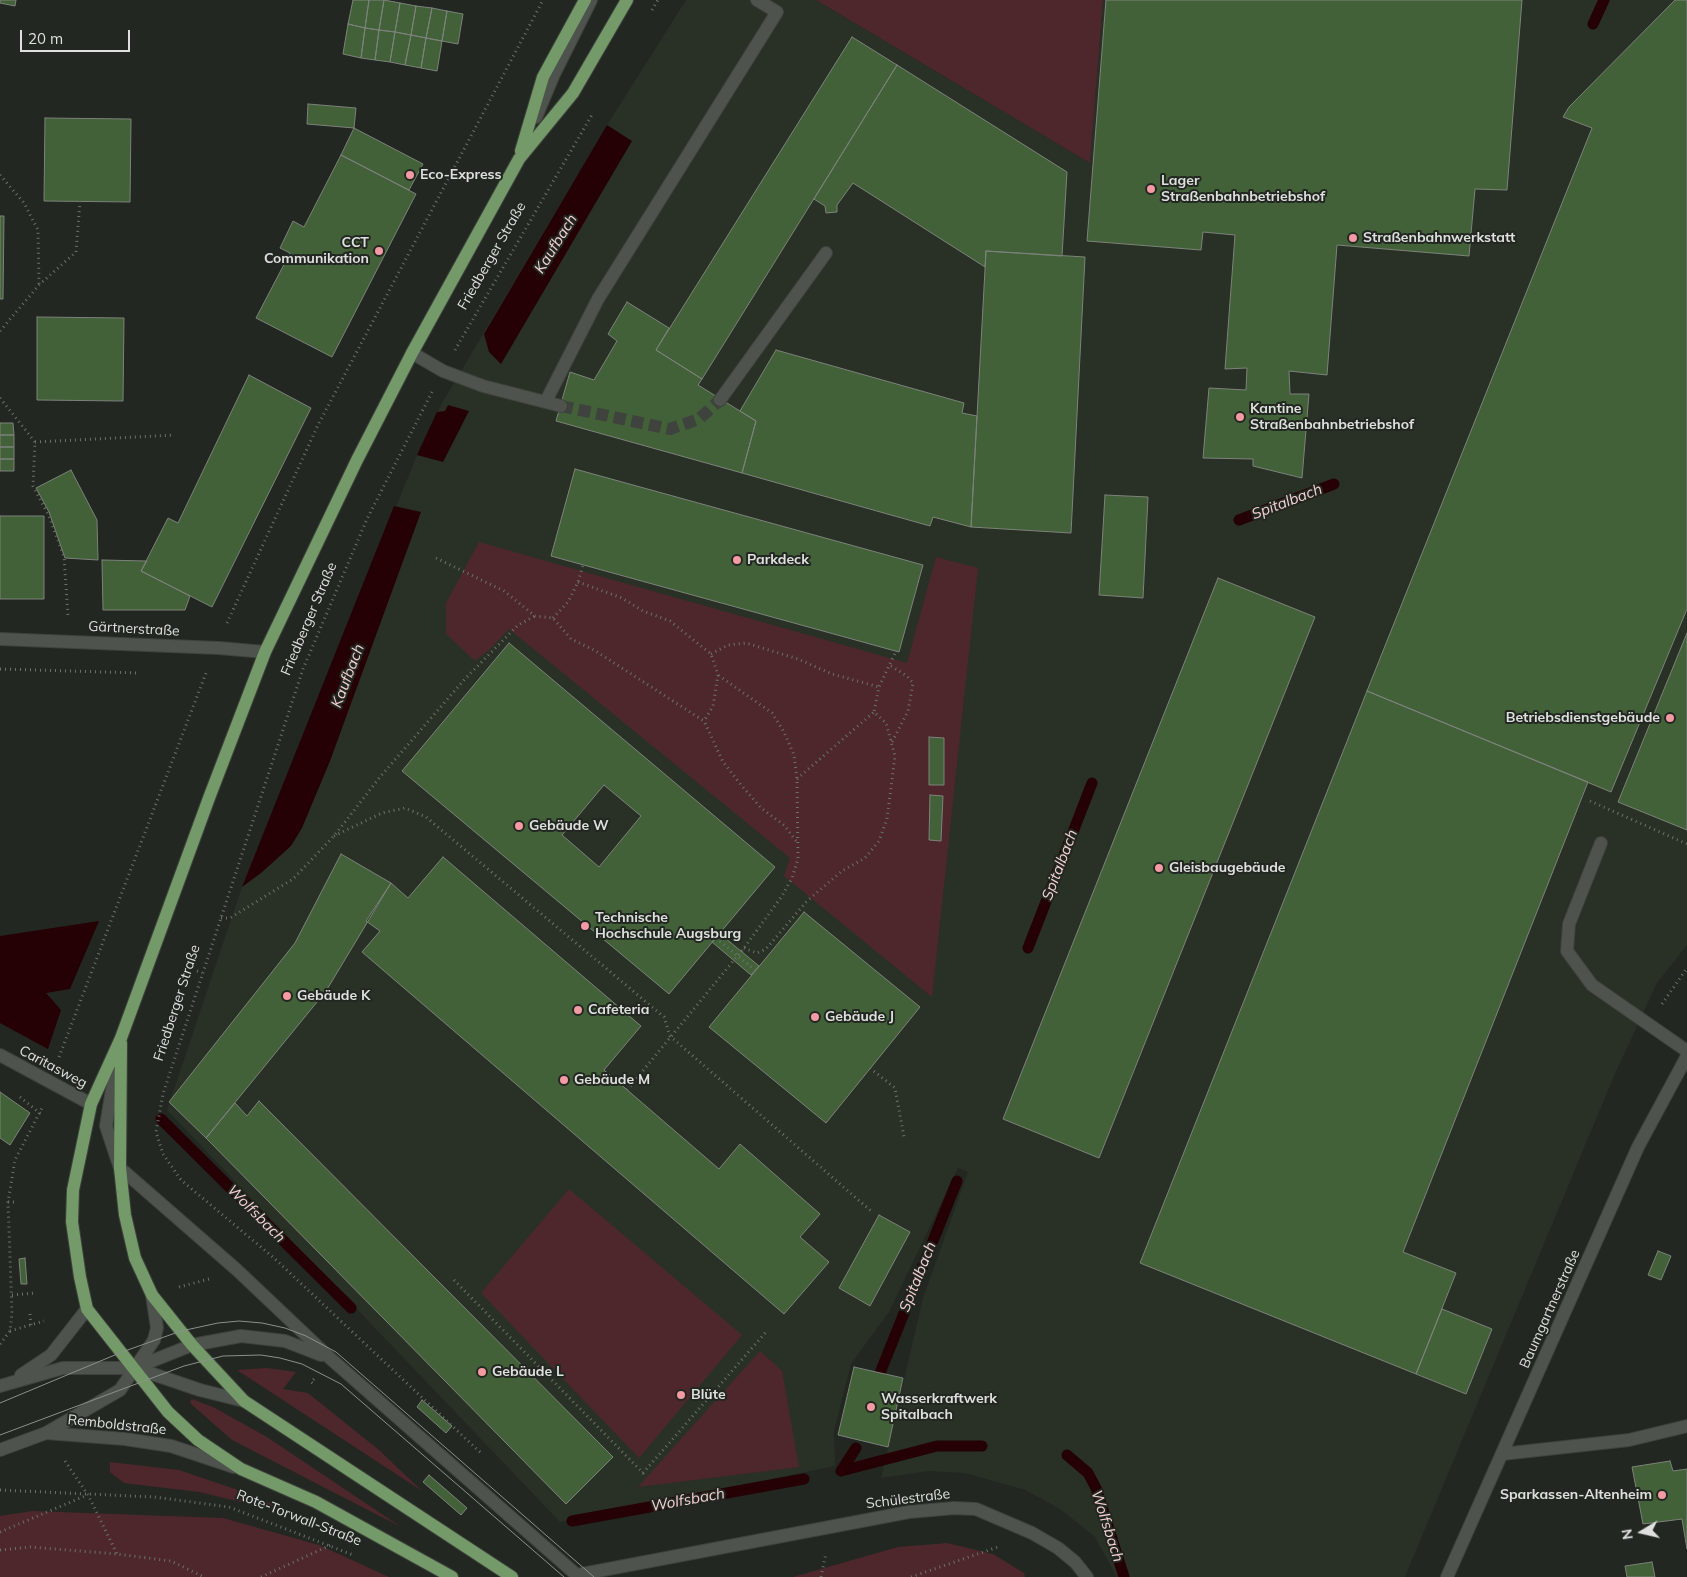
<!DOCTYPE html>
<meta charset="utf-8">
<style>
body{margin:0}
#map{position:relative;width:1687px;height:1577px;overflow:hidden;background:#222721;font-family:Mulish,sans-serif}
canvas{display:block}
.north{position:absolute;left:1617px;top:1507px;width:50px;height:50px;-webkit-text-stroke:4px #222721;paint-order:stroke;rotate:261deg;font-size:14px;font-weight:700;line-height:20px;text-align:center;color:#dde0dc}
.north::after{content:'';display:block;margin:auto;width:18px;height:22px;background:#dde0dc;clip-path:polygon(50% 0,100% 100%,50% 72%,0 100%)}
.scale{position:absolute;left:20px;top:30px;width:110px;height:22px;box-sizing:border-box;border:2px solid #dde0dc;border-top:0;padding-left:6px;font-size:15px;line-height:18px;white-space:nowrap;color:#dde0dc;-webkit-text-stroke:4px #222721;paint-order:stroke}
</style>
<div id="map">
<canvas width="1687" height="1577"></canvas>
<div class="north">N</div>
<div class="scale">20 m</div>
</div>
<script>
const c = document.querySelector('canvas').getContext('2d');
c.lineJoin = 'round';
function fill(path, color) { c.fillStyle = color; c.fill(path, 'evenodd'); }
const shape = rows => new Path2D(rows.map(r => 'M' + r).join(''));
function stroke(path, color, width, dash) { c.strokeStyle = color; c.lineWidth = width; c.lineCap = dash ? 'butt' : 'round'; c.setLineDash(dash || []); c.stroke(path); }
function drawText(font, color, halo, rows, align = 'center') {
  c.font = font + ' Mulish,sans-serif'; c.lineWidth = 4; c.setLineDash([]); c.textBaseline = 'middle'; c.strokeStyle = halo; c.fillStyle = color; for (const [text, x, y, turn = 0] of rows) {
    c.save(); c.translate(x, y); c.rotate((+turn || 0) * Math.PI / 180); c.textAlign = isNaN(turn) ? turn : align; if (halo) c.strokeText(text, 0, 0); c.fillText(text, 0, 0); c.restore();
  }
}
fill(shape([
 [686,0,816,0,1090,163,1103,0,1687,0,1687,945,1657,983,1614,1076,1405,1577,1117,1577,1094,1536,1060,1509,1025,1490,965,1473,929,1471,881,1478,923,1298,968,1172,958,1168,889,1312,851,1364,834,1431,835,1466,560,1522,167,1110,242,887,417,455,442,403,607,125]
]), '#293126');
fill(shape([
 [816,0,1103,0,1090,163],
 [479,542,907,663,936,557,978,568,932,997,784,876,790,858,509,629,490,649,475,661,446,634,446,603],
 [569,1189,742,1335,639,1458,481,1293],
 [760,1351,782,1371,799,1467,638,1487],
 [267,1368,296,1372,283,1389,308,1393,379,1450,422,1491,237,1370],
 [192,1399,215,1408,267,1437,401,1527,232,1440,191,1404,190,1402],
 [110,1462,179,1470,235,1489,303,1517,199,1492,124,1483,110,1472],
 [32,1511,223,1518,319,1545,389,1577,0,1577,0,1516],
 [947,1543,993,1554,1024,1573,1025,1577,793,1577,898,1547]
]), '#4d272b');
fill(shape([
 [607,125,632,141,501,364,489,352,484,334],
 [448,405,469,411,443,462,417,455,437,412,445,411],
 [394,506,421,512,330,761,302,828,291,846,261,873,242,887],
 [99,921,70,989,46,993,61,1010,48,1049,0,1023,0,936]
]), '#250005');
stroke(shape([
 [1593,24,1604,0],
 [1239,520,1334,484],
 [1028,948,1092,783],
 [161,1119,351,1308],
 [880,1373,957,1181],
 [1067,1455,1088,1473,1096,1488,1124,1577],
 [841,1471,937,1446,982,1446],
 [841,1471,856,1448],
 [572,1521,804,1479]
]), '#250005', 11);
const building = shape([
 [0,0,16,0,15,6,0,3,0,0],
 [353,0,369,0,365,28,348,24,353,0],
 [369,0,384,0,379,30,365,28,369,0],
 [384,0,400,3,395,32,379,30,384,0],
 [1106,0,1522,0,1507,190,1475,189,1469,256,1337,245,1327,375,1289,371,1290,394,1309,394,1302,478,1253,466,1253,459,1203,458,1209,388,1246,390,1247,368,1225,369,1235,235,1203,232,1201,250,1087,241,1106,0],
 [1675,0,1687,0,1687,609,1611,792,1367,691,1592,128,1563,117,1569,107,1675,0],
 [400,3,416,6,411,35,395,32,400,3],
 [416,6,432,8,426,38,411,35,416,6],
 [432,8,447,11,442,41,426,38,432,8],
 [447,11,463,14,458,44,442,41,447,11],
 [348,24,365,28,361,58,343,54,348,24],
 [365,28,379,30,375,60,361,58,365,28],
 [379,30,395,32,390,62,375,60,379,30],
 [395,32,411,35,405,65,390,62,395,32],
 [411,35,426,38,421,68,405,65,411,35],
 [852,37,897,65,702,379,656,350,852,37],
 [426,38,442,41,437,71,421,68,426,38],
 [897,65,1067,172,1062,256,986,251,985,267,853,183,837,205,837,212,826,213,825,206,814,199,897,65],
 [308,104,356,108,354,128,307,124,308,104],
 [45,118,131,119,130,202,44,201,45,118],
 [354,128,423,164,409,190,341,155,354,128],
 [341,155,416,194,332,357,256,318,290,253,280,248,293,221,304,227,341,155],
 [0,216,4,216,3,299,0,299,0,216],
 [986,251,1085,257,1071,533,971,527,986,251],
 [627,302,669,328,656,350,702,379,698,385,756,421,742,473,556,421,570,372,594,380,617,341,608,334,627,302],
 [37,317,124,318,123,401,37,400,37,317],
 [776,350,964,403,962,413,977,416,971,527,933,517,930,526,742,473,756,421,740,411,776,350],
 [249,375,311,408,212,607,141,571,168,518,178,523,249,375],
 [0,423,13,423,14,435,0,435,0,423],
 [0,435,14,435,14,447,0,447,0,435],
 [0,447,14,447,14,459,0,459,0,447],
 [0,459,14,459,14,471,0,471,0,459],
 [575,469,923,565,899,652,551,556,575,469],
 [71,470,97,520,98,560,65,558,49,512,36,488,71,470],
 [1105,495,1148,497,1143,598,1099,595,1105,495],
 [0,516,44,516,44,599,0,599,0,516],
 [102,560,147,561,141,571,190,596,185,610,103,610,102,560],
 [1218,578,1315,617,1099,1158,1003,1119,1218,578],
 [1687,633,1687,830,1618,802,1687,633],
 [509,643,775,867,669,994,402,771,509,643],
 [604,785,641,816,599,867,562,835,604,785],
 [1367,691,1588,782,1403,1252,1456,1273,1416,1374,1140,1263,1367,691],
 [929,737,944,738,944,785,929,785,929,737],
 [930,795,943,796,941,841,929,840,930,795],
 [341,854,391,883,326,991,206,1138,169,1102,295,943,341,854],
 [443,857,641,1026,604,1070,719,1169,740,1144,820,1214,800,1237,829,1262,784,1314,362,952,380,931,366,921,391,883,408,898,443,857],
 [804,912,920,1007,826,1123,709,1027,804,912],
 [719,933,759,966,751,975,712,942,719,933],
 [0,1092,30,1113,10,1145,0,1138,0,1092],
 [259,1101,613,1457,566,1504,206,1138,235,1103,247,1116,259,1101],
 [879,1215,910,1232,870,1306,839,1288,879,1215],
 [1658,1251,1671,1256,1661,1280,1648,1275,1658,1251],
 [25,1258,27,1284,21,1284,19,1259,25,1258],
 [1442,1309,1492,1329,1466,1394,1416,1374,1442,1309],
 [854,1367,903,1378,888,1447,838,1435,854,1367],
 [422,1400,452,1426,446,1433,417,1407,422,1400],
 [1670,1461,1673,1471,1687,1469,1687,1549,1682,1519,1643,1524,1632,1467,1670,1461],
 [429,1475,467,1508,461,1515,423,1482,429,1475],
 [1652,1562,1655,1577,1627,1577,1625,1566,1652,1562]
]);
fill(building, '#426139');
stroke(building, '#7d827b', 1);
stroke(shape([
 [561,406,670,429,699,419,720,400]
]), '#3e433d', 12, [12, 6]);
const minor = shape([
 [536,117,554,74,591,0],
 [412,353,443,371,483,386,561,406],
 [720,400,826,253],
 [546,401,598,299,777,12,757,0],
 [0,639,219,648,265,652],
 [1601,843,1569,924,1567,951,1592,985,1687,1051],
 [0,1055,91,1104],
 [117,1060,106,1126,120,1168,237,1270,331,1359,579,1577],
 [137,1367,192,1345,241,1336,285,1341,321,1355],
 [21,1375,51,1355,87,1309],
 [0,1386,63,1368,135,1368,200,1390,244,1401],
 [46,1433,125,1439,171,1446,234,1467],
 [0,1450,46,1433,120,1390,154,1340,157,1328,152,1295],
 [1502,1454,1629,1440,1687,1426],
 [577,1575,909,1512,954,1508,976,1509,1032,1533,1058,1548,1075,1562,1087,1577],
 [1447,1577,1638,1147,1687,1056]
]);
const major = shape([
 [521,151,543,77,585,0],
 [121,1043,120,1168,125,1215,135,1258,152,1295,192,1345,244,1401,512,1577],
 [452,1577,316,1502,241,1469,198,1440,168,1412,87,1309,80,1277,72,1222,73,1190,91,1104,121,1038,209,798,265,652,357,460,412,353,519,159,573,93,627,0]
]);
stroke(minor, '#3e423c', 14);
stroke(major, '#3e423c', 14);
stroke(shape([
 [652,10,658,0],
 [0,175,24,203,38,230,39,285],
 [0,331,39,285,76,252,80,201],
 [455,350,593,113],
 [432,392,367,519,303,669,163,1094,156,1132,163,1154,181,1180,274,1258,482,1454],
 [0,398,35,442,33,486,49,516,64,557,68,615],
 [35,442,174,435],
 [436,558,504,591,535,616,553,618,571,639,594,650,704,721,723,762,742,786,761,808,785,826,796,841],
 [578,582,622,598,643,611,670,621,711,654,718,675,713,706,704,721],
 [553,618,568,602,578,582,583,565],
 [227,623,318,425,543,0],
 [711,654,728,645,746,643,798,659,832,674,879,687],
 [891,666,907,676,913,683,908,711,892,742],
 [0,669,139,673],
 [797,779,874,712],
 [1590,801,1687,844],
 [334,836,382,813,405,808,426,817,664,1017,670,1036,871,1211],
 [221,918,230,918,293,879,334,836,380,777,464,680,518,625,535,616],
 [744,948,757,953,766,949,807,901,842,871,865,858,879,841,887,819,895,756,886,723,874,712,879,687,896,651],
 [197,971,202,973],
 [1662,1004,1687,968],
 [59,1057,206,673],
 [870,1068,895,1088,904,1137],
 [627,1090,744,948,782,896,792,878,798,859,797,779,794,755,784,732,772,713,718,675],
 [20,1097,41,1114],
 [8,1202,16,1202],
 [454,1280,643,1473,766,1332],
 [179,1287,209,1279],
 [12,1295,36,1293],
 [30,1314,31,1325],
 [10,1331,44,1321],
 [0,1344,10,1331,12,1313,8,1202,15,1160,42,1108],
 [314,1379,311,1382,315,1385],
 [65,1461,88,1495,117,1554],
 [0,1490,154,1497,229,1507,353,1555],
 [0,1532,85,1496],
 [0,1550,30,1547,117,1554,171,1561,204,1577],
 [261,1577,331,1545],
 [821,1577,826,1553],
 [911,1577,998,1547]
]), '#6d716c', 3, [1, 4]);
stroke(minor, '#4e544d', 12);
stroke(major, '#749a69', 12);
stroke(shape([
 [0,1403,122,1352,181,1331,218,1323,239,1321,262,1323,285,1328,306,1336,336,1352,594,1577],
 [0,1435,184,1366,223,1356,261,1355,280,1358,302,1364,341,1384,564,1577]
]), '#8c908b', 1);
stroke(shape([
 [716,938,756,971]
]), '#6d716c', 3, [1, 4]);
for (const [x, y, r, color] of [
 [410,175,5,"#f49aa2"],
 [1151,189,5,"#f49aa2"],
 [1353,238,5,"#f49aa2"],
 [379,251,5,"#f49aa2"],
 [1240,417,5,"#f49aa2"],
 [737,560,5,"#f49aa2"],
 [1670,718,5,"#f49aa2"],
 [519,826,5,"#f49aa2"],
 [1159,868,5,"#f49aa2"],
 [585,926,5,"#f49aa2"],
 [287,996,5,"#f49aa2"],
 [578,1010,5,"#f49aa2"],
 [815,1017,5,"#f49aa2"],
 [564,1080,5,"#f49aa2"],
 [482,1372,5,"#f49aa2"],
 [681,1395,5,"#f49aa2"],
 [871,1407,5,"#f49aa2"],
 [1662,1495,5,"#f49aa2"]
]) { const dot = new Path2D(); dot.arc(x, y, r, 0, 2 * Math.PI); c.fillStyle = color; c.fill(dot); stroke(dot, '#222721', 2); }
drawText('bold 14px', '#dde0dc', '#222721', [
 ["Eco-Express",420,175],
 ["Lager",1161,181],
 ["Straßenbahnbetriebshof",1161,197],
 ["Straßenbahnwerkstatt",1363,238],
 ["CCT",369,243,"right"],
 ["Communikation",369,259,"right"],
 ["Kantine",1250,409],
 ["Straßenbahnbetriebshof",1250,425],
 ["Parkdeck",747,560],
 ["Betriebsdienstgebäude",1660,718,"right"],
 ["Gebäude W",529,826],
 ["Gleisbaugebäude",1169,868],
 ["Technische",595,918],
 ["Hochschule Augsburg",595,934],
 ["Gebäude K",297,996],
 ["Cafeteria",588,1010],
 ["Gebäude J",825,1017],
 ["Gebäude M",574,1080],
 ["Gebäude L",492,1372],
 ["Blüte",691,1395],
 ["Wasserkraftwerk",881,1399],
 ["Spitalbach",881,1415],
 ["Sparkassen-Altenheim",1652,1495,"right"]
], 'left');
drawText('14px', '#dde0dc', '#222721', [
 ["Friedberger Straße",492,256,-60],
 ["Friedberger Straße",309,619,-67],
 ["Gärtnerstraße",134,629,3],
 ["Friedberger Straße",177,1003,-72],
 ["Caritasweg",53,1067,28],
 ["Baumgartnerstraße",1550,1309,-66],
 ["Remboldstraße",117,1425,6],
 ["Schülestraße",908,1499,-7],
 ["Rote-Torwall-Straße",299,1518,21]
]);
drawText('italic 15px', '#f4d0d2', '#222721', [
 ["Kaufbach",556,244,-58],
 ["Spitalbach",1287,502,-21],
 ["Kaufbach",348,676,-69],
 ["Spitalbach",1060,865,-69],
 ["Wolfsbach",256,1214,45],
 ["Spitalbach",918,1277,-68],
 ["Wolfsbach",688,1500,-10],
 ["Wolfsbach",1107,1526,72]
]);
</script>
